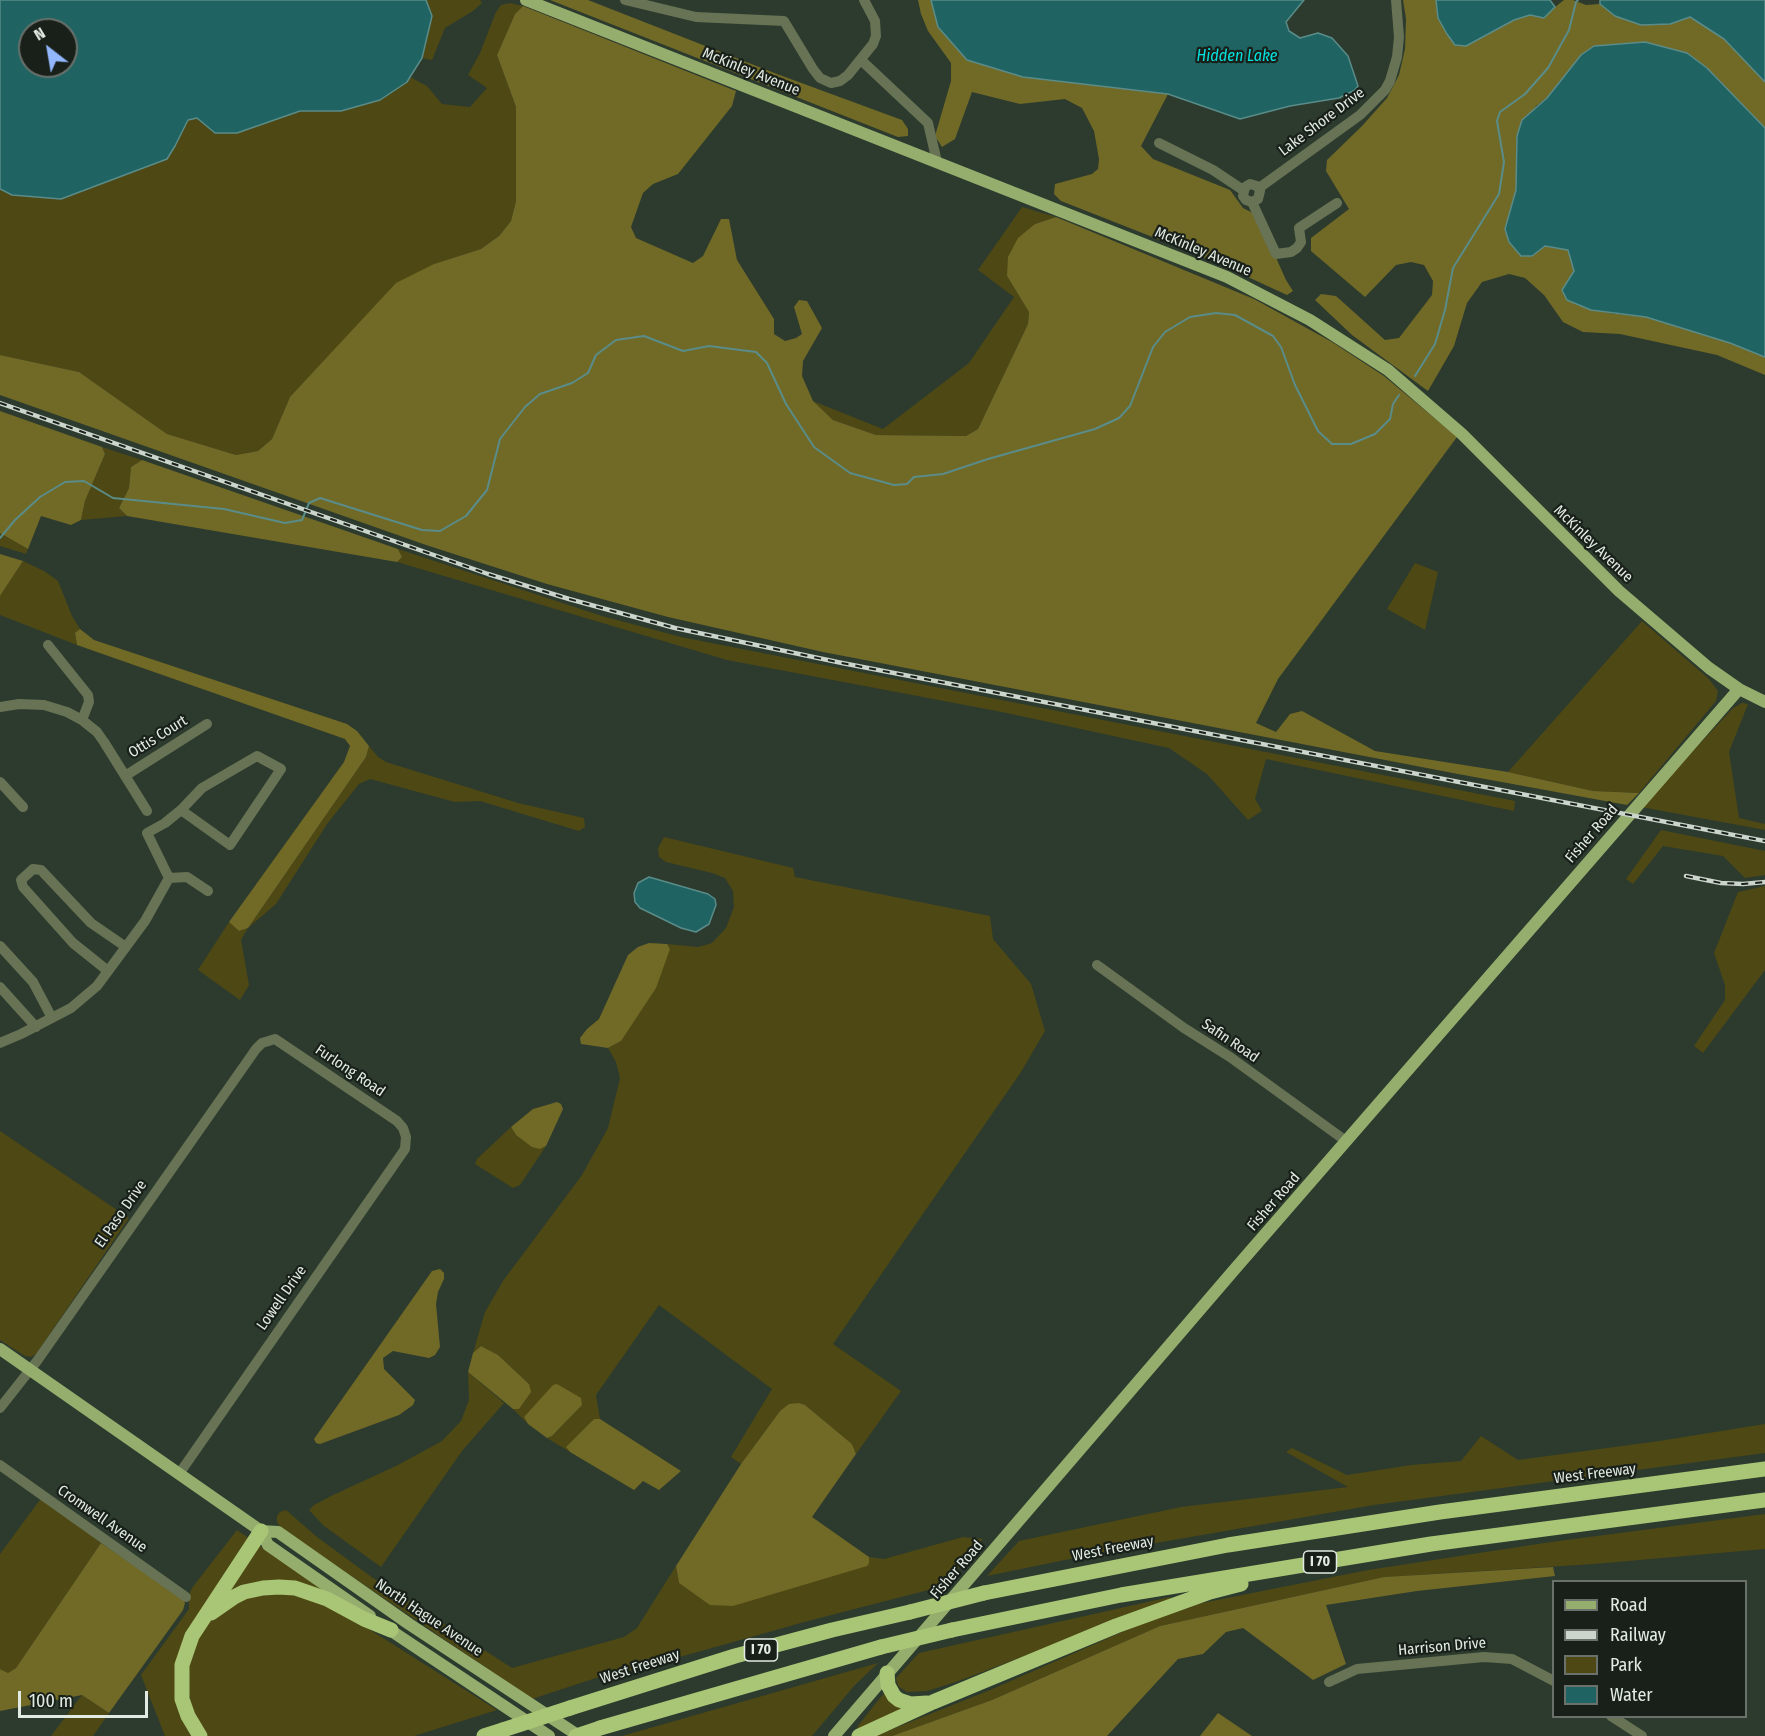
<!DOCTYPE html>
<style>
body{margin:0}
#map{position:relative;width:1765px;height:1736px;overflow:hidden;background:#2c3b2e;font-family:"Fira Sans Condensed",sans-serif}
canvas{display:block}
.legend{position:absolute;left:1552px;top:1580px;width:195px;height:138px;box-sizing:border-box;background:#19201a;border:2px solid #69716a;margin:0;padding:8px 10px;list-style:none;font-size:18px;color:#e2ebe3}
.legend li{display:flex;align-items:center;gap:12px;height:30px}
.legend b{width:30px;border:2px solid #69716a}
.north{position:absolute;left:18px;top:18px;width:60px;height:60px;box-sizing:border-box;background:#19201a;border:2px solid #69716a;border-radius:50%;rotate:329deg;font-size:16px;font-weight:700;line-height:24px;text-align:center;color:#e2ebe3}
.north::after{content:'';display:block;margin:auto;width:21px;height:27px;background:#92b7fd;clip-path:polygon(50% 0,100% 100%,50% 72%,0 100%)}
.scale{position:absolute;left:18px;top:1691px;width:130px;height:27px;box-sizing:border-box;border:3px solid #e2ebe3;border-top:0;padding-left:8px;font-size:18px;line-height:21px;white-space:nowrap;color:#e2ebe3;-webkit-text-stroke:4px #19201a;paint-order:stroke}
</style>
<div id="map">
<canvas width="1765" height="1736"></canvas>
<ul class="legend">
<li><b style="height:8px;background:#96ae6d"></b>Road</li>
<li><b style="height:8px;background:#cbd5cc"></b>Railway</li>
<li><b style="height:16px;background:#4e4814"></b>Park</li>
<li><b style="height:16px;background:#1f6362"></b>Water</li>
</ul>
<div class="north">N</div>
<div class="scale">100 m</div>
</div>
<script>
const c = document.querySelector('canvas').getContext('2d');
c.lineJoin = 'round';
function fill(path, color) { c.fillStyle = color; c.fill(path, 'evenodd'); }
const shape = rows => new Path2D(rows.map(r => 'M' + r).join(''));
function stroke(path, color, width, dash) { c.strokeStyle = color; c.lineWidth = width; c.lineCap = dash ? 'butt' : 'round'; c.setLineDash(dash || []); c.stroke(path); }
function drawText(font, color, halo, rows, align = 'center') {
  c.font = font + ' "Fira Sans Condensed",sans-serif'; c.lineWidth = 4.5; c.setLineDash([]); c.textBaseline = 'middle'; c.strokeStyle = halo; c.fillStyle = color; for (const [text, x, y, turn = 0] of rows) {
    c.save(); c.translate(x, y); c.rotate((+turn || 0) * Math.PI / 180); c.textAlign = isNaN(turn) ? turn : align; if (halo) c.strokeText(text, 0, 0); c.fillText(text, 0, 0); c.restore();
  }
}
fill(shape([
 [426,0,480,0,482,3,473,11,445,28,432,60,422,58,432,16],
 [510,3,523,6,515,14,497,55,516,107,516,201,511,221,499,236,481,249,434,264,290,397,272,439,258,451,236,455,167,434,79,372,0,355,0,189,12,195,175,146,187,120,197,118,215,133,237,133,300,111,341,111,407,82,410,77,427,86,442,104,470,107,487,88,468,75,480,53,496,12,501,5],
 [1022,207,1056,217,1035,224,1007,276,1029,312,1028,324,978,429,966,436,876,435,833,420,813,401,883,429,969,363,1014,297,978,270],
 [102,447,142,460,131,467,129,488,119,508,127,516,81,520,85,501,105,454],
 [0,533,28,549,26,554,0,546],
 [398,549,602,616,681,637,1515,801,1514,811,1266,759,1255,799,1262,811,1248,820,1207,774,1169,748,1002,712,727,660,397,562,402,557],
 [23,561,44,571,58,581,72,616,80,629,75,634,77,645,0,615,0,596],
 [1415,563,1438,572,1425,630,1387,609],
 [1642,621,1708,678,1718,691,1716,701,1639,793,1593,791,1508,772],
 [1742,703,1748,704,1729,752,1739,818,1765,824,1765,830,1641,807,1733,708],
 [369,746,378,757,386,762,518,803,584,818,585,827,579,831,480,801,455,802,370,779,359,784,327,824,276,904,248,928,241,940,249,985,240,1000,198,970,229,922,239,931,248,928,366,757],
 [1661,830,1765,851,1765,875,1745,878,1723,856,1663,846,1633,884,1626,879],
 [664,837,793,868,795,877,990,916,993,939,1031,984,1045,1031,1021,1072,833,1344,901,1391,856,1454,852,1444,805,1405,799,1403,780,1411,741,1464,731,1457,772,1389,659,1305,596,1395,600,1419,594,1419,567,1447,570,1452,547,1438,552,1436,582,1405,524,1417,528,1424,513,1409,519,1409,529,1384,498,1355,481,1346,473,1353,485,1312,503,1281,582,1175,608,1128,620,1078,616,1062,608,1048,621,1041,670,949,667,944,698,947,712,943,726,928,734,907,733,891,725,878,712,873,666,862,659,857,658,848],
 [1765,886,1765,970,1703,1053,1694,1046,1725,1000,1725,985,1714,953,1738,892],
 [511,1127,516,1135,540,1149,546,1146,520,1185,513,1188,475,1164,477,1159],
 [0,1131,129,1218,36,1354,31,1357,25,1356,0,1340],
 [468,1372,504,1403,462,1451,381,1567,324,1526,309,1510,314,1505,331,1496,398,1465,442,1441,461,1421,469,1400],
 [1765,1424,1765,1453,1374,1505,1099,1553,987,1576,1019,1541,1181,1507,1348,1487,1286,1452,1292,1448,1347,1475,1411,1465,1461,1461,1481,1436,1518,1460,1659,1441],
 [42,1497,101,1543,16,1668,8,1673,0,1669,0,1554],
 [286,1510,317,1537,373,1578,512,1668,624,1637,637,1628,676,1566,679,1583,869,1563,869,1557,884,1559,963,1537,983,1539,944,1586,808,1621,637,1669,596,1678,532,1699,281,1528,277,1522,277,1516,280,1512],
 [1765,1514,1765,1549,1594,1564,1384,1577,1160,1626,992,1700,892,1736,875,1736,990,1690,1161,1615,1202,1603,1368,1570,1551,1542],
 [237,1530,250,1539,182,1643,194,1736,165,1736,141,1675,189,1609,189,1595,192,1588],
 [257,1544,322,1589,226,1594],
 [290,1592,337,1609,497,1710,414,1736,208,1736,195,1717,187,1688,188,1669,191,1652,204,1627,228,1606,258,1594],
 [1170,1597,1171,1600,956,1682,927,1691,907,1692,898,1686,896,1678,919,1653],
 [878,1663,854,1686,812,1736,622,1736],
 [884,1693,907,1709,861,1730,857,1727],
 [82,1695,109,1713,93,1736,51,1736]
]), '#4e4814');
fill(shape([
 [550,0,588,0,777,74,902,120,908,129,908,136,898,137],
 [918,0,931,0,939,27,1116,86,1168,94,1141,146,1153,159,1230,190,1243,208,1257,215,1286,280,1293,291,1287,295,1211,260,1061,201,1054,194,1055,184,1092,174,1098,169,1099,159,1094,131,1082,108,1065,99,1020,104,972,92,955,139,942,147,935,136,951,81,951,63,928,31,921,14],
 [1403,0,1436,0,1438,18,1466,46,1514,20,1555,7,1564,0,1573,0,1586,5,1600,4,1615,16,1670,24,1689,17,1724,39,1761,77,1765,82,1765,128,1707,68,1687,53,1581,55,1547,98,1536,106,1517,136,1516,190,1505,229,1532,256,1544,246,1568,250,1574,271,1562,290,1608,313,1646,317,1730,343,1765,357,1765,375,1717,355,1620,334,1583,332,1563,322,1544,295,1525,278,1509,274,1482,282,1467,303,1454,346,1428,391,1352,335,1315,300,1321,294,1336,296,1385,340,1399,338,1432,295,1433,281,1424,265,1411,262,1396,265,1365,297,1311,251,1311,238,1349,209,1326,171,1327,160,1362,126,1387,98,1399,75,1405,49,1406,19],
 [523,6,736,91,732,106,678,174,653,184,643,193,631,227,636,238,693,263,703,256,721,219,729,219,737,260,774,319,774,334,785,341,796,338,802,334,794,307,799,300,807,301,822,328,803,361,802,376,813,401,833,420,876,435,966,436,978,429,1028,324,1029,312,1007,276,1008,257,1018,238,1035,224,1056,217,1254,299,1332,342,1384,376,1457,437,1278,679,1256,723,1276,732,1290,714,1302,711,1375,751,1508,772,1593,791,1639,793,1627,805,1458,774,823,652,668,617,547,584,426,545,0,395,0,355,79,372,167,434,236,455,258,451,272,439,290,397,396,283,434,264,481,249,499,236,511,221,516,201,516,107,497,55,515,14],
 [0,411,102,447,105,454,85,501,81,520,71,525,41,516,28,549,0,533],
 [142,460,398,549,402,557,397,562,127,516,119,508,129,488,131,467],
 [0,554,23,561,0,596],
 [80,629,94,640,347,724,357,731,369,746,366,757,248,928,239,931,229,922,344,762,350,746,345,739,77,645,75,633],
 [649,943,667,944,670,949,656,988,621,1041,608,1048,581,1044,580,1038,587,1029,599,1019,628,955,638,947],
 [557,1102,561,1104,563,1109,546,1146,540,1149,532,1147,516,1135,511,1127,533,1109],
 [440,1269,444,1273,444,1279,438,1292,436,1304,440,1347,435,1355,429,1358,393,1351,383,1358,384,1369,415,1400,413,1405,399,1415,320,1444,316,1443,314,1439,432,1271],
 [481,1346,498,1355,529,1384,531,1392,519,1409,513,1409,468,1372,473,1353],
 [557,1384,581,1398,582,1405,552,1436,547,1438,528,1424,524,1417,553,1385],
 [799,1403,805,1405,852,1444,856,1454,812,1517,869,1557,869,1563,867,1566,733,1606,710,1605,679,1583,676,1566,741,1464,780,1411,789,1404],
 [594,1419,600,1419,681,1471,659,1490,643,1481,634,1490,570,1452,566,1447],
 [101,1543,182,1598,185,1603,183,1610,109,1713,82,1695,0,1711,0,1669,8,1673,16,1668],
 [1553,1567,1555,1576,1417,1591,1326,1605,1346,1664,1313,1680,1243,1628,1226,1632,1203,1654,1178,1659,1107,1736,892,1736,992,1700,1160,1626,1384,1577],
 [1218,1713,1252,1736,1253,1736,1200,1736]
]), '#716926');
const water = shape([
 [0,0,426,0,432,16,422,58,410,77,407,82,380,100,341,111,300,111,237,133,215,133,197,118,188,120,175,146,167,159,61,199,12,195,0,189,0,0],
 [30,30,66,30,66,66,30,66,30,30],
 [931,0,1304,0,1286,22,1289,31,1300,38,1318,33,1332,38,1348,56,1358,86,1355,90,1339,98,1290,106,1240,119,1168,94,1023,77,967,60,938,27,931,0],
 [1436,0,1550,0,1555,7,1544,18,1530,15,1514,20,1466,46,1455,45,1447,34,1438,18,1436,0],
 [1600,0,1765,0,1765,82,1724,39,1690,17,1670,24,1641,25,1615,16,1600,4,1600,0],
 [1645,42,1687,53,1707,68,1765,128,1765,357,1730,343,1646,317,1591,310,1567,300,1562,290,1574,271,1568,250,1545,246,1532,256,1521,256,1509,242,1505,229,1516,190,1517,136,1522,120,1547,98,1581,55,1594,46,1645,42],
 [649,877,708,894,715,899,716,905,709,924,696,932,681,928,640,908,635,902,634,893,638,883,649,877]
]);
fill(water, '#1f6362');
stroke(water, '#5a8c89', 1.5);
stroke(shape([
 [1415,376,1435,344,1445,310,1453,268,1499,194,1504,162,1497,121,1500,112,1525,94,1548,68,1569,30,1576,2,1578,0],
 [0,538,15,520,40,497,65,482,84,481,113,498,224,509,285,523,302,520,309,503,320,498,422,530,440,531,466,516,487,490,500,439,525,407,540,394,572,383,588,373,596,355,616,340,644,336,683,351,709,346,756,352,767,363,786,404,814,447,850,473,894,485,907,484,914,477,943,474,988,459,1095,429,1119,418,1130,406,1153,347,1165,332,1190,317,1216,313,1235,315,1273,336,1281,347,1295,385,1318,431,1332,444,1351,444,1375,434,1390,419,1393,404,1399,395]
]), '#5a8c89', 2);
stroke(shape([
 [625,0,696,17,784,21,813,69,820,78,831,83,840,81,848,75,873,44,876,36,875,21,864,0],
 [861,60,928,123,937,162],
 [1159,143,1213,170,1243,190],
 [1259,188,1360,115,1385,90,1390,81,1397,57,1399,37,1396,0],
 [1252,202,1258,199,1260,191,1257,186,1250,184,1245,187,1243,196,1246,200,1252,202,1276,254,1291,252,1297,248,1301,242,1299,228,1337,203],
 [48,645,88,695,89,702,82,720],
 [0,707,19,704,44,705,67,712,82,720,97,732,104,742,147,811],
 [125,776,207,724],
 [0,782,23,807],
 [169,878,147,833,165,823,181,810,202,788,257,756,281,769,230,845,181,810],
 [169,878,187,877,208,891],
 [0,946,33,982,52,1018],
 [1097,965,1184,1028,1230,1057,1346,1141],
 [108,971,73,943,23,887,21,880,33,869,41,870,91,923,126,947],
 [0,987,36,1027],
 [0,1043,21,1034,71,1008,97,986,145,921,169,878],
 [0,1408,37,1361,256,1049,262,1043,275,1039,397,1121,403,1128,406,1137,405,1149,179,1474],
 [0,1465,186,1597],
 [1329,1682,1357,1669,1484,1657,1512,1659,1554,1681],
 [1611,1716,1642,1736]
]), '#677354', 10);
stroke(shape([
 [526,0,1227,277,1310,320,1388,370,1462,434,1619,591,1709,668,1739,689,1765,702],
 [0,1349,261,1531,268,1545,370,1616],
 [261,1531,278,1532,409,1624,579,1736],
 [384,1626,549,1736],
 [834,1736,1234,1270,1739,689]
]), '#96ae6d', 12);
stroke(shape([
 [984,1593,1228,1545,1440,1512,1765,1469],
 [211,1613,234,1597,244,1592,263,1588,279,1587,295,1588,327,1599,364,1619,391,1630],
 [952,1630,1121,1595,1431,1544,1765,1500],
 [887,1673,888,1685,894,1696,899,1700,911,1704,927,1703],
 [570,1708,735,1656,832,1630,910,1612],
 [600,1728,881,1647],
 [200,1736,188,1716,182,1699,182,1665,192,1636,261,1531],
 [484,1736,503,1730],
 [859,1736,933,1702,1116,1626,1210,1592,1241,1584]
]), '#a8c676', 15);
const rail = shape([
 [0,403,488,574,569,599,675,628,842,663,1765,841],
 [1686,876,1721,883,1743,884,1765,882]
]);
stroke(rail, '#cbd5cc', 4.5);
stroke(rail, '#19201a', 2, [7]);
stroke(shape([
 [910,1612,984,1593],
 [881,1647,952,1630],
 [503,1730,570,1708],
 [576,1736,600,1728]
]), '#a8c676', 15);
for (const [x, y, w] of [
 [1320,1562,33],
 [761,1650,33]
]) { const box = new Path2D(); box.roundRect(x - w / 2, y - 11, w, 22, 4.5); c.fillStyle = '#19201a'; c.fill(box); stroke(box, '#e2ebe3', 1.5); }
drawText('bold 14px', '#e2ebe3', null, [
 ["I 70",1320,1562],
 ["I 70",761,1650]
]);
drawText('15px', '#e2ebe3', '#19201a', [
 ["McKinley Avenue",751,72,22],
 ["Lake Shore Drive",1322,122,-37],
 ["McKinley Avenue",1203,252,23],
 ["McKinley Avenue",1593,544,44],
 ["Ottis Court",158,737,-32],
 ["Fisher Road",1592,834,-49],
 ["Safin Road",1230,1041,34],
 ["Furlong Road",350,1071,34],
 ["Fisher Road",1274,1202,-49],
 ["El Paso Drive",121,1214,-55],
 ["Lowell Drive",282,1298,-55],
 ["West Freeway",1595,1474,-7],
 ["Cromwell Avenue",102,1519,35],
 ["West Freeway",1113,1549,-11],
 ["Fisher Road",957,1570,-49],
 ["North Hague Avenue",429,1618,34],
 ["Harrison Drive",1442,1647,-5],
 ["West Freeway",640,1667,-18]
]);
drawText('italic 16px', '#05e1df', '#19201a', [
 ["Hidden Lake",1237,57]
]);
</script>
